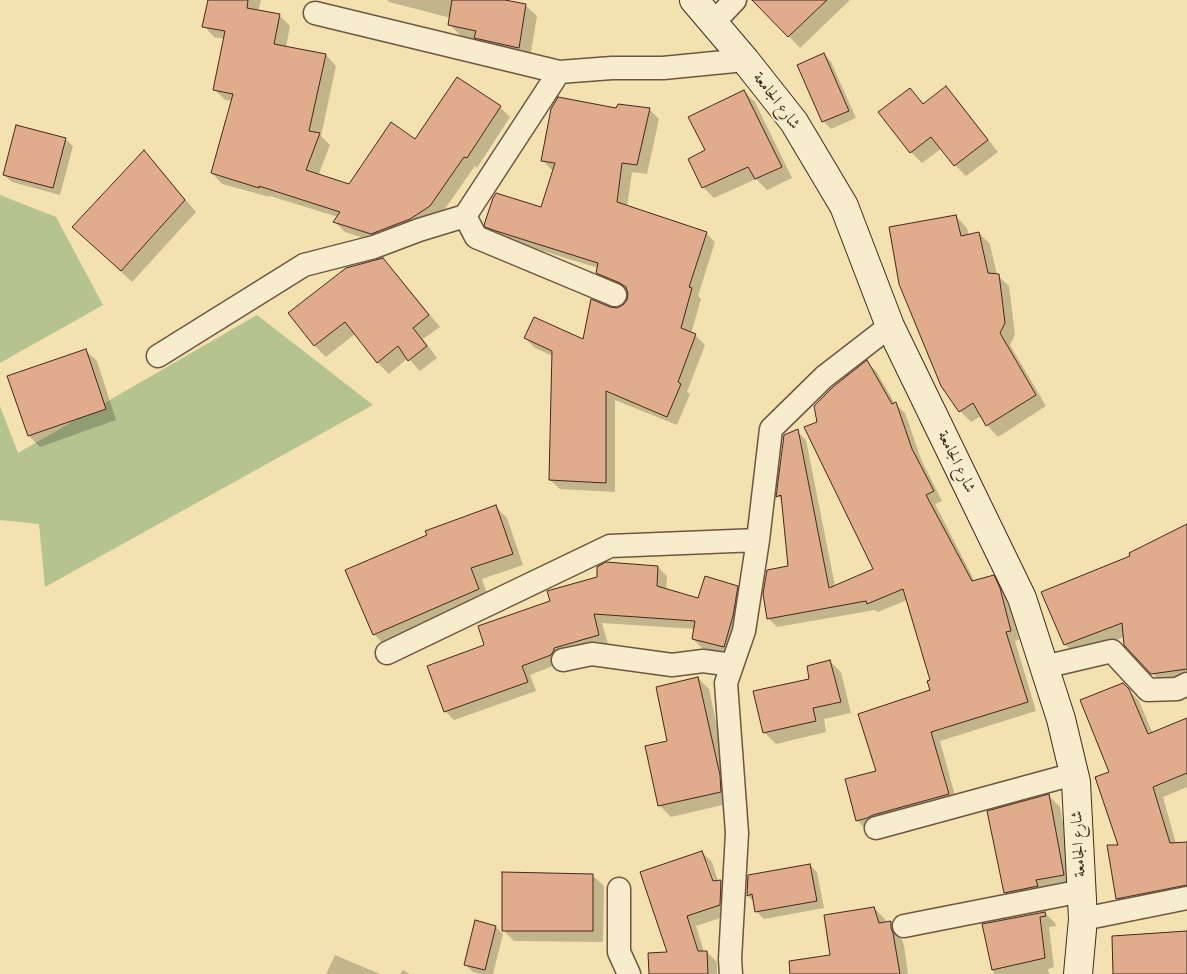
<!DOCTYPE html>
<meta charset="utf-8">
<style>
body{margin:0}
canvas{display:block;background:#f3e2af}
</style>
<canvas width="1187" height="974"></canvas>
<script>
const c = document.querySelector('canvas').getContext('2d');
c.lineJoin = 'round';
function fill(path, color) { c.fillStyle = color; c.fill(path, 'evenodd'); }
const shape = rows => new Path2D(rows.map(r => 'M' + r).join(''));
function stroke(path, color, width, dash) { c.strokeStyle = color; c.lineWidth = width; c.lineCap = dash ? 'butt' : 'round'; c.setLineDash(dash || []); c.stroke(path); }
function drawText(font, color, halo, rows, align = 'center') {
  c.font = font + ' "IM FELL French Canon",Amiri,serif'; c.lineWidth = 4; c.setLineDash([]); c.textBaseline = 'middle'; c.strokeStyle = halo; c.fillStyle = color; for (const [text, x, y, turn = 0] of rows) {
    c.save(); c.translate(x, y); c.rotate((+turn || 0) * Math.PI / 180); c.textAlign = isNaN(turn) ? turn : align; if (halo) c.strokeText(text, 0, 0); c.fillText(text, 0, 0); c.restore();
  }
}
fill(shape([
 [0,195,56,217,103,305,0,363],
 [257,315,373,405,45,587,39,524,0,520,0,406,18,453]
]), '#b5c48f');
fill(shape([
 [210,0,260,0,261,1,258,11,280,16,290,26,286,47,326,55,336,66,321,136,330,145,318,176,349,185,416,140,500,107,510,117,477,168,475,166,440,216,382,244,345,232,335,222,338,217,270,196,270,197,222,184,212,173,233,101,225,100,214,89,225,39,214,37,204,26],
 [387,0,497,0,525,5,537,16,530,58,486,49,477,39,461,36,449,24,451,18,389,2],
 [754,0,850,0,800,48],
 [824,54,831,62,856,118,831,129,823,121],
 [946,88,957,99,998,152,966,176,955,165,942,148,922,163,911,152,880,113,910,89,924,104],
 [744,91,755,102,792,178,767,190,756,179,714,198,703,187,706,151],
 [649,109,659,119,647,174,632,172,627,207,706,233,715,242,698,296,701,299,691,334,695,335,705,345,687,392,690,394,677,425,615,400,615,492,560,489,550,480,553,356,535,348,525,338,584,341,610,308,617,309,624,306,628,300,628,291,607,282,597,272,598,268,507,240,497,236,486,226,541,208,554,170,552,170,542,160,617,110],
 [65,139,73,146,60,195,12,182,4,175],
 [144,152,155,163,196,212,132,282,85,238],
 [956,216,967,228,969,235,979,233,990,244,997,275,1009,286,1015,335,1010,345,1046,406,998,437,987,425,981,416,971,422,960,411],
 [382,259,394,271,440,327,423,339,437,358,420,371,408,358,389,374,378,363,356,333,326,357,315,346,290,313],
 [85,350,97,361,116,420,40,447,29,436,9,377],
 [867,362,876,371,895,404,905,413,921,459,942,501,935,504,975,582,993,577,1002,586,1008,598,1019,640,1015,641,1036,711,940,741,957,803,866,830,857,820,877,772,931,691,931,681,907,600,878,612,875,610,777,627,768,618,789,567,783,502,778,496,797,431,806,440,835,586,875,570,819,423],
 [496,507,507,518,523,565,482,579,489,600,385,646,374,634],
 [1187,525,1187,681,1163,684,1152,673,1124,637,1077,656,1065,644,1132,556],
 [658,567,667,576,666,590,699,599,737,587,746,597,734,656,702,648,693,639,695,629,602,623,608,644,562,657,560,663,530,675,536,691,454,720,445,711,485,645],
 [830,661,841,672,851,713,824,719,826,732,776,744,764,732,811,680],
 [698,678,709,689,730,787,731,803,671,817,660,806,647,747,668,742],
 [1123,684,1139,701,1153,734,1187,719,1187,787,1163,797,1176,844,1187,843,1187,883,1123,896,1123,899,1187,886,1187,896,1127,909,1117,898,1120,846,1111,773],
 [1049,796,1060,807,1074,886,1016,904,1005,892],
 [702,852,712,862,718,881,721,881,730,891,729,915,696,926,704,952,707,952,717,962,717,974,650,974,669,953],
 [705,862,707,862,716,887,713,888],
 [810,865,817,872,824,908,764,919,757,912,755,903,748,896],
 [592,875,604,886,603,942,514,941,503,930],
 [874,908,885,919,886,923,891,923,902,934,902,940,904,945,908,974,821,974,832,956],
 [1045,913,1055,923,1056,926,1049,927,1054,967,1048,969,1049,974,994,974,983,925],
 [496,927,503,934,493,974,480,974,473,972,466,965],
 [335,955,380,974,326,974],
 [403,970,410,974,400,974]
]), '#0003');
const building = shape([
 [208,0,248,0,247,8,280,14,274,44,326,54,309,131,320,133,306,170,349,184,391,122,415,139,457,77,501,106,467,158,464,157,430,206,410,219,371,234,333,222,340,212,259,186,259,188,211,173,233,94,213,90,225,31,202,27,208,0],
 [452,0,505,0,526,4,519,48,474,38,476,31,448,25,452,0],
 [752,0,827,0,788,37,752,0],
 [824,53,849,111,822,122,797,65,824,53],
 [946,86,988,140,954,166,931,137,910,153,878,112,910,88,923,104,946,86],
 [744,90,782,167,755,179,748,167,702,188,688,159,705,150,688,117,744,90],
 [558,97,616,108,618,104,650,108,637,165,622,163,617,202,707,232,689,287,692,288,681,328,696,334,678,382,681,384,667,417,606,391,606,483,549,480,552,351,524,338,534,317,583,339,591,299,610,307,617,308,623,305,627,300,628,294,626,287,620,283,596,273,598,263,496,231,485,227,484,225,493,198,496,193,541,207,555,163,541,161,551,109,558,97],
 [16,125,66,138,53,188,3,175,16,125],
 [144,150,185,200,121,271,72,227,144,150],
 [956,215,961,236,979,232,988,273,999,274,1005,323,1000,333,1036,395,986,426,973,403,959,412,941,386,899,284,889,227,956,215],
 [383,258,429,315,413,328,427,346,408,361,398,346,377,363,345,322,314,346,288,313,346,268,383,258],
 [86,349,106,409,28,436,7,376,86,349],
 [867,360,892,404,896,402,912,449,934,491,926,495,972,581,994,575,1000,588,1011,631,1006,632,1028,702,931,732,949,794,873,815,867,818,856,821,845,779,876,771,858,714,930,690,927,681,930,680,903,589,867,604,866,601,767,619,763,594,767,570,788,566,781,495,776,497,784,435,798,429,829,588,873,569,804,427,817,422,814,406,833,387,867,360],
 [496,505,513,554,471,568,479,589,373,635,345,570,427,535,425,531,496,505],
 [1187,524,1187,669,1151,674,1124,645,1122,623,1064,645,1041,592,1130,556,1129,553,1187,524],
 [606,562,658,566,657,586,698,598,705,576,738,586,733,616,724,647,692,639,695,621,594,614,599,635,554,648,554,650,551,655,522,666,528,682,444,712,427,666,484,645,478,626,550,601,547,591,597,577,597,567,606,562],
 [830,660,841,702,813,708,816,721,763,733,753,691,809,679,807,666,830,660],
 [698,677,720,775,721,792,658,806,645,746,667,741,656,687,698,677],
 [1123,683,1129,689,1148,734,1187,718,1187,773,1153,787,1170,843,1187,842,1187,885,1116,899,1107,845,1118,845,1095,777,1109,772,1080,700,1123,683],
 [1049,794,1064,875,1036,880,1038,886,1004,893,987,811,1049,794],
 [702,851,713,881,721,880,720,905,687,916,698,951,707,951,708,974,649,974,648,953,667,952,640,872,702,851],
 [810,864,817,901,755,912,752,894,747,896,748,875,810,864],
 [502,872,593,874,593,931,502,931,502,872],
 [874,907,879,923,891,921,891,928,893,933,900,974,790,974,789,961,830,955,824,915,874,907],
 [1045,912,1046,916,1040,917,1045,958,992,970,982,924,1045,912],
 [475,920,496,926,485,970,464,965,475,920],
 [1187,931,1187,974,1113,974,1112,936,1187,931]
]);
fill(building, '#e1ac8b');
stroke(building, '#43281e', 1);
const street = shape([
 [315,13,559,72],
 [713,23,735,0],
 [465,216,476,237,615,295],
 [158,356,304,265,374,247,419,230,465,216,559,72,612,68,663,68,745,60],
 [387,653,610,546,758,540],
 [563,660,592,654,672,665,703,661,732,665],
 [1044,667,1112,651,1148,690,1177,689,1187,684],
 [876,828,1074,774],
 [619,889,619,952,629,974],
 [1083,919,1187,898],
 [904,926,1082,891],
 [731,974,730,959,737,833,726,683,744,631,758,540,771,429,824,377,890,326]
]);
const secondary = shape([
 [694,0,745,60,794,122,844,206,890,326,1022,598,1061,719,1076,782,1083,919,1078,974]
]);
stroke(street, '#6f5642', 25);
stroke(secondary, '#43281e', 30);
stroke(street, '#f7eccb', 22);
stroke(secondary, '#f7eccb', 28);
drawText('16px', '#43281e', '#f7eccb', [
 ["شارع الجامعة",776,101,53],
 ["شارع الجامعة",956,462,64],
 ["شارع الجامعة",1079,844,-93]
]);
</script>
